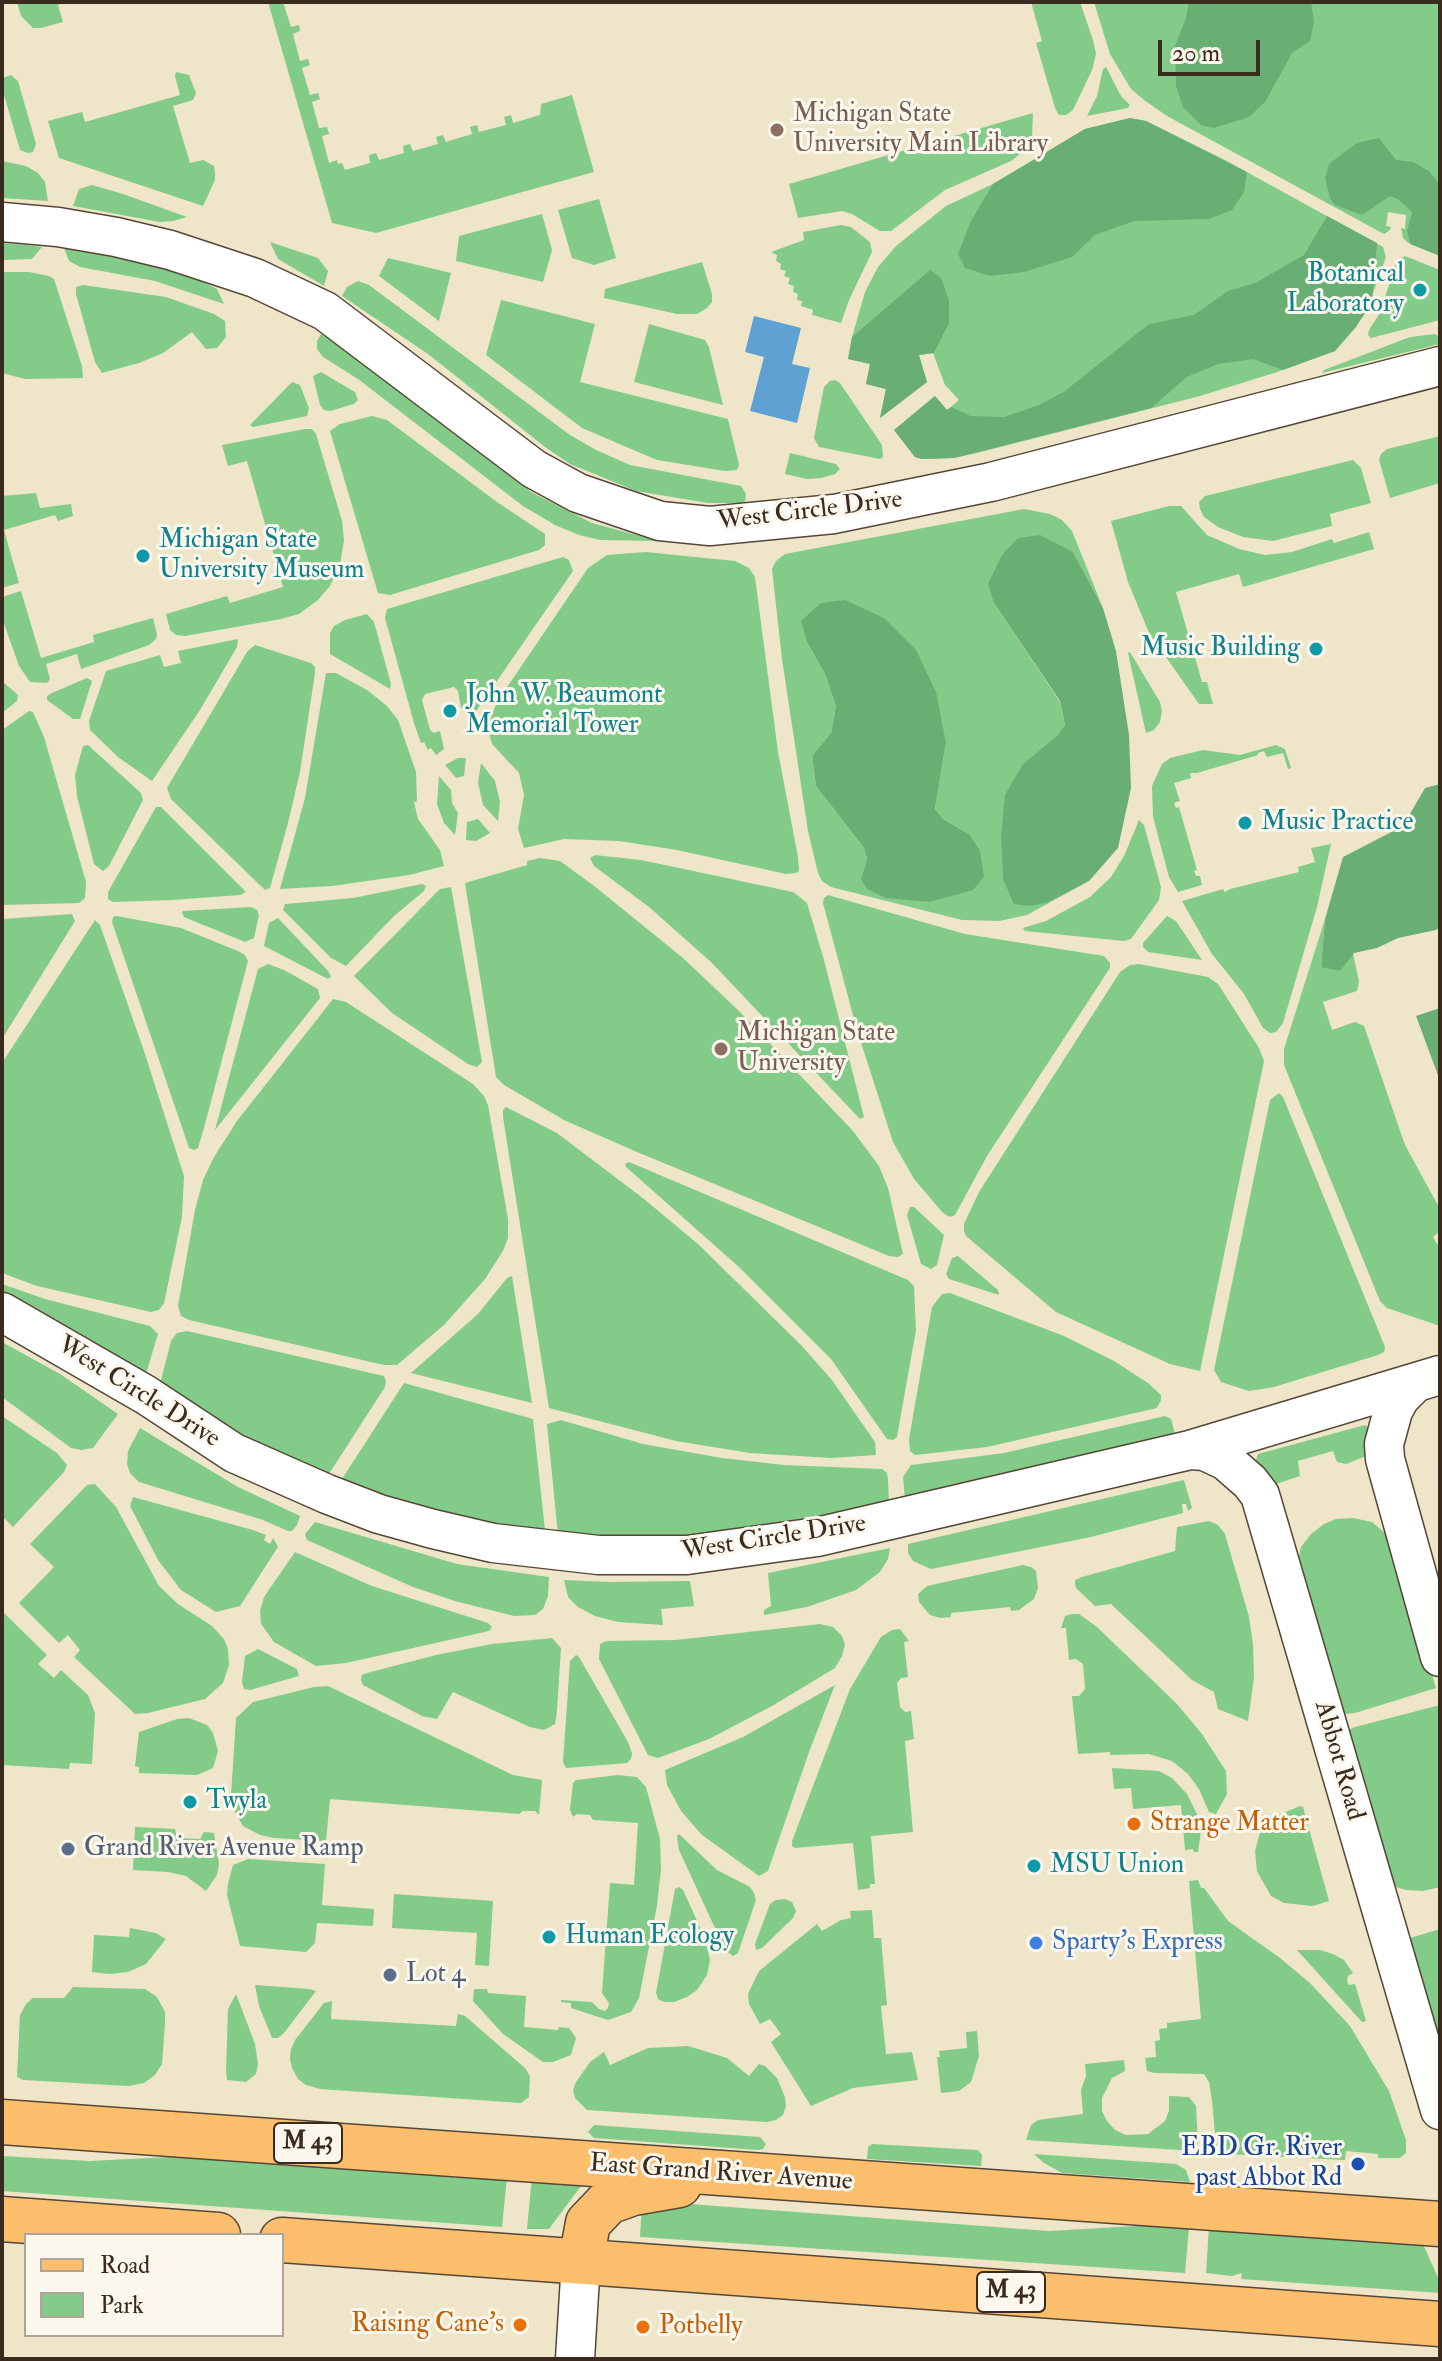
<!DOCTYPE html>
<style>
body{margin:0}
#map{position:relative;width:1442px;height:2361px;overflow:hidden;background:#efe6ca;font-family:"IM FELL Double Pica",serif}
canvas{display:block}
.frame{position:absolute;inset:0;border:4px solid #3b2a1e;pointer-events:none}
.legend{position:absolute;left:24px;top:2233px;width:260px;height:104px;box-sizing:border-box;background:#fbf7ec;border:2px solid #aea59a;margin:0;padding:10px 14px;list-style:none;font-size:24px;color:#3b2a1e}
.legend li{display:flex;align-items:center;gap:16px;height:40px}
.legend b{width:40px;border:2px solid #aea59a}
.scale{position:absolute;left:1158px;top:40px;width:102px;height:36px;box-sizing:border-box;border:4px solid #3b2a1e;border-top:0;padding-left:10px;font-size:24px;line-height:28px;white-space:nowrap;color:#3b2a1e;-webkit-text-stroke:6px #fbf7ec;paint-order:stroke}
</style>
<div id="map">
<canvas width="1442" height="2361"></canvas>
<div class="frame"></div>
<ul class="legend">
<li><b style="height:10px;background:#fabe6d"></b>Road</li>
<li><b style="height:22px;background:#82cb88"></b>Park</li>
</ul>
<div class="scale">20 m</div>
</div>
<script>
const c = document.querySelector('canvas').getContext('2d');
c.lineJoin = 'round';
function fill(path, color) { c.fillStyle = color; c.fill(path, 'evenodd'); }
const shape = rows => new Path2D(rows.map(r => 'M' + r).join(''));
function stroke(path, color, width, dash) { c.strokeStyle = color; c.lineWidth = width; c.lineCap = dash ? 'butt' : 'round'; c.setLineDash(dash || []); c.stroke(path); }
function drawText(font, color, halo, rows, align = 'center') {
  c.font = font + ' "IM FELL Double Pica",serif'; c.lineWidth = 6; c.setLineDash([]); c.textBaseline = 'middle'; c.strokeStyle = halo; c.fillStyle = color; for (const [text, x, y, turn = 0] of rows) {
    c.save(); c.translate(x, y); c.rotate((+turn || 0) * Math.PI / 180); c.textAlign = isNaN(turn) ? turn : align; if (halo) c.strokeText(text, 0, 0); c.fillText(text, 0, 0); c.restore();
  }
}
fill(shape([
 [17,2,66,2,58,5,63,22,41,28,33,28,21,16],
 [268,2,283,2,291,27,299,25,300,31,293,34,300,61,308,59,310,65,302,68,310,95,318,93,320,99,312,102,319,128,327,127,329,134,322,136,329,163,337,160,338,164,342,163,345,170,370,163,369,155,376,153,379,160,404,153,403,146,410,144,413,151,438,144,436,137,443,135,446,142,472,134,470,127,477,125,479,132,506,125,504,117,511,115,513,123,540,115,541,104,572,95,594,172,376,233,332,223],
 [1031,2,1080,2,1093,40,1096,54,1092,70,1073,110,1066,115,1059,115,1055,108,1036,43,1042,41],
 [1094,2,1440,2,1440,256,1407,242,1403,238,1401,228,1405,229,1406,215,1388,212,1386,226,1391,227,1390,230,1384,234,1167,116,1144,100,1131,89,1110,54],
 [1106,67,1121,96,1130,105,1128,108,1087,116,1097,96,1103,69],
 [176,72,189,75,196,93,193,100,173,106,190,163,203,160,214,166,215,173,215,180,203,206,59,158,48,121,82,112,85,122,180,95,175,76],
 [11,75,18,81,36,144,33,152,28,153,20,150,2,88,3,78],
 [1033,113,1032,138,1024,151,1011,161,945,190,891,231,880,231,852,214,842,211,798,218,789,184],
 [1130,118,1146,121,1225,160,1383,247,1386,257,1366,313,1335,351,1274,373,1200,396,977,453,954,458,922,459,915,457,894,430,935,396,947,410,959,400,945,385,933,353,919,355,927,382,880,418,886,389,866,384,870,364,848,359,852,337,865,292,878,267,896,246,946,206,993,184,1085,129],
 [2,161,26,166,38,173,45,182,48,201,2,198],
 [92,185,123,194,187,217,173,221,160,222,73,206,79,189],
 [599,199,616,258,594,265,572,258,558,210],
 [542,214,552,250,543,282,456,261,459,236],
 [841,225,851,227,870,242,872,252,849,300,841,323,812,315,813,310,801,306,802,301,797,300,798,294,793,292,794,286,788,284,790,278,784,276,786,271,780,269,781,264,776,261,777,255,771,252,804,240,803,232],
 [270,242,318,258,328,271,324,286,278,259],
 [2,243,28,245,42,247,32,259,2,260],
 [64,248,108,255,190,275,217,289,224,304,155,281,80,267,69,261],
 [1405,256,1440,270,1440,320,1371,338,1368,335,1369,330,1380,313,1397,260],
 [388,258,451,273,439,321,379,276],
 [702,262,712,294,712,302,707,308,697,314,677,314,604,298,605,289],
 [2,272,29,272,49,276,54,279,82,366,83,378,25,379,2,373],
 [358,281,369,285,570,435,596,450,630,465,741,486,746,494,745,503,708,503,636,491,570,464,545,447,428,354,342,296,347,287],
 [83,285,166,297,214,314,225,321,226,337,217,348,206,349,192,332,163,353,139,363,102,373,95,362,76,294,76,287],
 [501,300,595,324,580,382,728,419,739,465,737,470,725,471,657,460,582,428,486,355],
 [649,324,705,340,709,347,723,405,634,382],
 [321,334,357,357,531,492,592,523,658,541,600,540,579,535,555,525,523,506,358,379,323,357,317,349,317,341],
 [1435,334,1438,336,1440,344,1322,373,1324,370,1410,337],
 [321,372,355,392,358,400,354,404,330,411,324,410,320,405,313,376],
 [835,380,840,383,882,445,883,457,880,459,819,447,814,438,824,387,830,381],
 [292,382,300,385,309,408,307,416,253,427,250,425],
 [372,416,387,420,497,502,545,534,545,545,539,550,390,595,378,593,330,431,340,424],
 [305,429,312,429,316,434,342,521,344,540,340,564,330,586,318,600,299,614,281,619,185,636,176,635,170,630,166,614,227,596,230,603,283,587,247,461,228,466,222,445],
 [1440,436,1440,483,1390,498,1379,460,1381,454,1387,449],
 [790,453,836,464,840,469,835,474,821,478,807,479,785,474],
 [1353,460,1361,468,1371,503,1330,514,1332,526,1273,541,1243,537,1218,527,1204,517,1200,509,1199,502,1205,496],
 [36,493,40,508,71,504,73,516,58,521,55,515,4,530,19,583,2,588,2,496],
 [1169,506,1181,506,1207,535,1239,549,1265,555,1292,552,1332,539,1334,543,1369,532,1374,549,1243,587,1239,574,1176,592,1202,682,1207,682,1213,704,1199,704,1149,633,1128,582,1111,521],
 [1024,509,1050,514,1062,520,1072,531,1103,608,1073,552,994,603,1060,702,1065,725,1058,736,1023,764,1049,902,1089,881,1027,915,999,921,962,920,831,887,822,881,818,873,808,831,782,659,772,569,776,561,785,554],
 [807,642,946,743,935,809,943,819,969,834,861,879,867,859,864,848,816,786,812,756,831,733,836,706,824,672],
 [646,552,735,561,749,568,755,577,778,752,798,857,799,871,796,873,786,874,677,850,619,841,564,839,524,848,518,829,524,795,519,773,492,744,487,727,497,702,588,568,607,555],
 [563,557,569,560,573,571,474,714,470,706,461,708,458,691,454,687,425,694,422,700,430,730,434,733,440,731,444,749,436,755,431,748,428,750,424,742,421,743,414,723,385,618,387,609],
 [21,591,41,658,94,642,93,635,153,618,157,634,156,639,149,645,81,669,77,654,46,664,50,679,47,683,30,682,19,666,2,618,2,597],
 [367,614,374,622,391,684,390,689,330,654,330,633,334,626,345,620],
 [238,639,237,647,200,710,152,781,118,757,90,730,89,721,106,671,160,655,164,667,181,663,178,651],
 [255,645,311,663,315,667,315,673,300,772,288,823,270,888,265,890,171,799,167,788,247,652],
 [1130,652,1160,702,1162,711,1160,722,1154,730,1146,733,1128,653],
 [326,673,336,673,367,690,387,706,398,720,416,772,417,801,414,802,418,819,440,850,444,866,409,875,332,886,280,889,305,798],
 [87,678,92,681,80,719,73,719,47,700,47,696,52,693],
 [2,681,18,695,17,701,2,713],
 [29,711,33,712,44,737,86,882,85,898,79,903,2,905,2,730],
 [88,745,141,793,143,800,109,866,103,871,94,864,77,796,75,775,83,746],
 [1276,745,1285,749,1291,768,1288,769,1283,753,1267,757,1264,751,1258,753,1258,755,1197,773,1190,773,1191,778,1174,783,1180,801,1174,803,1176,808,1179,807,1197,870,1194,871,1196,876,1200,876,1202,885,1178,892,1169,877,1153,817,1152,786,1162,764,1170,758,1203,750,1240,755],
 [458,758,466,758,464,776,456,778,445,765],
 [481,763,495,781,500,802,498,821,483,805,478,783],
 [439,776,451,790,452,803,458,813,455,835,444,823,437,804],
 [156,807,161,807,246,892,240,895,172,900,113,902,108,899,108,892],
 [478,819,490,833,476,841,466,840,467,822],
 [1139,820,1144,825,1161,887,1159,900,1131,939,1124,941,1025,931,1023,928,1046,921,1090,897,1111,877,1124,856],
 [1331,844,1317,907,1283,1023,1276,1032,1270,1033,1263,1028,1244,994,1212,954,1182,901,1223,889,1225,892,1230,889,1299,872,1298,867,1315,862,1311,848],
 [595,855,641,860,793,892,801,898,807,903,824,960,864,1117,860,1119,711,962,649,907,594,866,590,858],
 [540,858,560,861,593,885,683,958,739,1011,853,1131,879,1166,888,1188,903,1254,898,1257,889,1256,637,1152,564,1120,504,1085,496,1077,465,883,527,865,527,861],
 [422,884,426,886,424,891,394,916,346,966,331,958,283,910,285,904,353,898],
 [451,887,482,1062,477,1067,468,1064,392,1013,354,976,440,889],
 [828,895,965,934,1104,956,1110,963,1110,968,987,1156,955,1215,950,1217,943,1213,914,1179,893,1142,857,1030,823,903,824,898],
 [251,907,257,910,259,915,254,938,245,942,184,917,182,913,183,911],
 [72,914,75,921,2,1039,2,919],
 [117,916,181,928,238,951,245,955,248,961,204,1128,198,1148,194,1150,189,1148,112,922,113,917],
 [1167,916,1176,921,1202,960,1148,952,1143,947,1143,943],
 [278,918,329,972,331,977,328,979,264,946,269,923],
 [1325,919,1321,967,1353,953,1359,982,1357,991,1323,1002,1332,1030,1355,1022,1364,1026,1405,1145,1440,1209,1440,1231,1433,1237,1440,1249,1440,1326,1387,1308,1380,1301,1284,1065,1284,1049],
 [95,920,100,925,144,1051,184,1176,182,1217,164,1303,159,1310,151,1312,37,1286,2,1273,2,1063],
 [268,964,284,970,318,989,320,998,215,1130,258,969],
 [1139,964,1208,977,1218,984,1259,1048,1264,1061,1200,1371,1170,1364,1056,1312,966,1236,964,1231,964,1224,979,1192,1120,972,1130,965],
 [333,999,346,1002,473,1084,484,1096,488,1105,508,1219,508,1238,503,1251,485,1279,444,1325,397,1365,384,1365,189,1320,181,1316,178,1306,195,1210,203,1180,214,1157,237,1121],
 [1279,1093,1283,1097,1385,1347,1384,1352,1378,1355,1274,1387,1249,1391,1221,1382,1214,1370,1270,1100],
 [506,1107,557,1133,644,1199,698,1244,801,1345,832,1380,875,1442,876,1455,831,1458,750,1453,676,1441,549,1408,503,1117,503,1110],
 [629,1162,908,1280,914,1286,916,1330,897,1437,893,1440,887,1439,831,1359,739,1267,626,1167,625,1164],
 [910,1207,914,1207,944,1235,937,1265,931,1269,921,1264,907,1215],
 [958,1256,998,1290,999,1295,949,1279,946,1274,952,1258],
 [512,1276,532,1403,411,1373,478,1314,507,1278],
 [2,1284,45,1299,150,1326,158,1334,145,1377,93,1341,2,1292],
 [950,1293,1064,1336,1114,1361,1148,1383,1161,1395,1161,1400,1157,1408,987,1447,915,1455,910,1451,909,1439,932,1307,942,1294],
 [187,1331,384,1376,386,1381,385,1387,327,1477,292,1462,159,1388,171,1341,177,1333],
 [2,1342,60,1374,118,1414,93,1448,81,1450,71,1448,2,1397],
 [404,1383,533,1419,545,1530,514,1529,432,1512,340,1482],
 [2,1416,57,1453,67,1465,64,1472,13,1527,2,1516],
 [1165,1416,1171,1419,1175,1434,905,1500,903,1477,911,1465,1004,1453],
 [561,1420,643,1444,722,1458,784,1465,882,1469,887,1473,888,1480,889,1503,778,1528,667,1539,558,1535,547,1424],
 [1365,1425,1370,1429,1371,1454,1346,1464,1337,1462,1333,1451,1298,1461,1300,1476,1270,1486,1255,1463,1258,1454],
 [140,1428,238,1487,300,1516,297,1525,292,1531,288,1531,263,1520,139,1482,130,1473,127,1464,128,1451],
 [1184,1480,1192,1508,1188,1511,1186,1504,1182,1504,1183,1513,1152,1521,1091,1537,931,1569,913,1561,908,1553,908,1544],
 [95,1484,116,1507,159,1586,178,1604,212,1626,224,1639,228,1649,229,1665,223,1683,205,1699,148,1713,135,1714,74,1657,80,1650,68,1635,59,1643,19,1603,54,1567,30,1544,87,1485],
 [133,1497,253,1530,266,1535,264,1540,270,1544,273,1538,278,1547,240,1606,216,1612,181,1590,158,1560,130,1506],
 [1353,1518,1372,1522,1386,1534,1395,1549,1436,1688,1355,1713,1336,1715,1297,1565,1301,1547,1311,1534,1324,1524,1336,1519],
 [1209,1521,1218,1525,1225,1534,1249,1617,1253,1644,1254,1678,1248,1721,1218,1709,1214,1692,1192,1680,1111,1604,1095,1606,1076,1588,1075,1583,1075,1580,1082,1577,1175,1551,1177,1527],
 [315,1522,457,1564,549,1577,548,1596,543,1609,535,1615,514,1616,455,1601,413,1587,307,1540,305,1534],
 [890,1548,888,1559,880,1572,856,1590,807,1607,764,1615,764,1610,771,1606,768,1573],
 [295,1552,372,1586,488,1623,492,1627,489,1631,346,1663,316,1666,274,1642,261,1624,260,1611,264,1597],
 [1023,1565,1031,1567,1036,1571,1038,1588,1034,1599,1019,1610,1011,1611,1010,1607,951,1613,951,1617,940,1618,930,1615,919,1602,918,1594,927,1586],
 [564,1580,609,1582,690,1581,694,1606,661,1609,663,1625,618,1622,595,1616,578,1607,568,1597],
 [2,1611,47,1655,38,1664,54,1678,61,1670,88,1695,95,1713,92,1764,70,1763,69,1769,2,1765],
 [1072,1614,1079,1614,1097,1627,1176,1703,1202,1734,1226,1771,1227,1794,1216,1814,1209,1812,1199,1789,1188,1774,1172,1761,1149,1754,1110,1755,1110,1752,1078,1754,1072,1696,1079,1696,1085,1689,1083,1664,1076,1659,1069,1660,1066,1628,1061,1628,1065,1616],
 [820,1624,833,1627,842,1636,845,1645,842,1656,835,1668,772,1706,709,1739,658,1758,648,1755,599,1659,600,1644,606,1641,676,1640],
 [900,1629,909,1641,904,1642,908,1677,901,1678,897,1683,900,1707,905,1712,911,1711,914,1739,905,1741,913,1832,871,1836,875,1884,870,1884,870,1888,858,1890,853,1843,795,1848,792,1846,792,1841,850,1689,881,1637,892,1630],
 [552,1638,561,1648,557,1711,555,1724,544,1730,530,1727,453,1692,437,1719,422,1716,363,1685,361,1680,362,1675,367,1673,436,1655,492,1644],
 [258,1649,297,1669,299,1676,250,1690,244,1689,242,1682,245,1656],
 [576,1655,579,1657,628,1742,632,1753,631,1759,627,1763,566,1768,563,1762,570,1661],
 [835,1685,809,1752,768,1871,759,1876,702,1835,681,1811,667,1785,665,1770,743,1737],
 [328,1686,513,1775,542,1780,539,1815,535,1811,523,1811,519,1814,330,1799,326,1841,274,1838,260,1835,243,1826,235,1812,231,1795,236,1718,253,1702,314,1687],
 [1440,1705,1440,1887,1423,1891,1406,1890,1393,1886,1342,1733,1355,1727],
 [189,1718,207,1725,213,1733,218,1751,213,1768,197,1775,139,1773,139,1767,135,1766,139,1732,177,1719],
 [1112,1768,1159,1771,1172,1778,1187,1794,1197,1814,1201,1830,1198,1852,1194,1852,1193,1849,1185,1850,1181,1805,1133,1809,1131,1788,1114,1789],
 [618,1775,637,1777,646,1787,660,1839,661,1869,657,1906,639,1998,631,2012,608,2020,571,2008,571,2003,561,2002,561,2000,592,2002,599,2009,605,2011,608,2008,609,2003,602,1993,610,1883,634,1885,638,1823,593,1820,590,1815,577,1814,573,1817,570,1810,573,1783,576,1780],
 [1300,1806,1303,1807,1329,1901,1313,1906,1284,1903,1271,1896,1257,1871,1255,1851,1261,1829,1281,1814],
 [135,1827,175,1829,177,1838,200,1839,204,1832,214,1833,219,1864,217,1875,206,1891,186,1876,168,1872,133,1870],
 [679,1834,717,1870,750,1887,754,1893,756,1900,738,1953,733,1956,725,1950,679,1850,677,1836],
 [248,1859,325,1864,322,1905,374,1909,373,1926,317,1923,315,1943,306,1952,240,1946,227,1895,228,1884,233,1865],
 [1198,1880,1201,1888,1204,1888,1228,1921,1280,1958,1310,1983,1350,2026,1389,2091,1406,2140,1406,2153,1400,2158,1378,2158,1378,2154,1346,2151,1345,2160,1226,2154,1218,2150,1216,2144,1212,2101,1209,2082,1204,2074,1154,2073,1147,2071,1145,2058,1156,2057,1155,2041,1160,2040,1159,2029,1167,2028,1167,2023,1201,2019,1189,1881],
 [679,1887,683,1890,705,1938,710,1960,707,1975,697,1990,687,1997,674,2002,664,2002,658,1999,656,1993,675,1889],
 [394,1894,493,1901,489,1966,475,1965,477,1933,392,1928],
 [785,1899,792,1902,796,1911,793,1918,762,1948,756,1950,755,1944,770,1904,776,1900],
 [872,1910,874,1938,881,1938,887,2005,881,2006,886,2054,912,2052,918,2080,853,2088,811,2106,771,2042,781,2034,770,2019,760,2024,749,2004,748,1994,759,1971,817,1924,822,1931,841,1920,851,1918,850,1911],
 [130,1928,156,1933,166,1939,146,1964,128,1972,109,1974,92,1972,94,1935,129,1937],
 [1440,1929,1440,2081,1400,1941],
 [1297,1950,1320,1950,1333,1954,1344,1960,1353,1973,1348,1976,1347,1982,1349,1985,1355,1984,1366,2021,1362,2022],
 [255,1985,309,1989,316,1991,284,2033,278,2038,272,2038,259,2006],
 [73,1987,145,1989,157,1997,165,2012,165,2024,162,2064,155,2075,144,2083,128,2086,23,2080,17,2077,20,2015,26,2004,33,1998,64,1998],
 [474,1989,487,1989,488,1993,526,1996,524,2027,558,2030,559,2027,569,2028,576,2038,571,2055,553,2062,543,2062,503,2034,473,2001],
 [236,1994,255,2044,258,2064,256,2074,246,2082,227,2080,226,2071,228,2009],
 [332,2001,331,2019,456,2026,458,2014,465,2016,525,2068,530,2076,529,2097,521,2103,320,2089,306,2085,298,2079,292,2068,290,2059,291,2049,295,2040,324,2003],
 [977,2031,979,2056,971,2082,959,2091,941,2093,937,2057,940,2057,939,2051,967,2048,966,2032],
 [688,2046,727,2058,749,2076,759,2064,765,2066,777,2078,785,2097,786,2106,783,2115,776,2120,767,2122,587,2110,575,2098,573,2090,576,2082,590,2062,604,2052,610,2065,648,2048],
 [1124,2060,1125,2071,1112,2078,1102,2098,1102,2111,1107,2121,1115,2130,1126,2135,1148,2134,1165,2121,1169,2111,1169,2096,1189,2097,1196,2106,1198,2143,1195,2151,1026,2140,1031,2125,1038,2120,1083,2114,1081,2090,1086,2076,1085,2064],
 [594,2125,760,2137,766,2144,763,2149,758,2150,594,2138,588,2132],
 [872,2144,978,2150,982,2155,981,2166,867,2159,868,2147],
 [1034,2154,1176,2164,1186,2170,1190,2182,1062,2173,1044,2163],
 [2,2156,89,2161,190,2156,507,2177,502,2227,2,2191],
 [532,2176,579,2182,581,2186,549,2229,527,2229],
 [663,2202,1049,2231,1154,2225,1189,2227,1185,2273,640,2237,642,2204],
 [1209,2227,1422,2242,1440,2282,1440,2293,1241,2279,1242,2273,1232,2276,1206,2273]
]), '#82cb88');
fill(shape([
 [1189,2,1311,2,1314,22,1310,41,1292,53,1265,102,1249,117,1214,128,1201,125,1183,107,1176,86,1175,46,1186,18],
 [1130,118,1146,121,1247,172,1244,192,1232,210,1209,219,1134,221,1095,235,1072,257,1024,272,990,276,965,268,958,254,971,221,993,184,1085,129],
 [1379,138,1396,160,1413,162,1429,171,1440,185,1440,256,1410,244,1407,231,1412,212,1398,199,1390,196,1362,215,1335,205,1330,198,1325,178,1329,164,1357,143],
 [1327,216,1377,243,1372,301,1356,327,1335,351,1283,370,1253,359,1218,364,1187,377,1151,408,954,458,922,459,915,457,894,430,935,396,947,410,951,407,971,416,1004,417,1039,405,1065,391,1149,324,1194,315,1228,291,1255,283,1304,255],
 [930,270,941,278,949,301,949,323,934,353,919,355,927,382,880,418,886,389,866,384,870,364,848,359,852,337],
 [1040,535,1073,552,1103,608,1116,651,1129,735,1131,788,1118,848,1089,881,1049,902,1030,906,1014,904,1003,879,1001,836,1005,795,1023,764,1057,736,1065,725,1060,701,994,603,988,584,1002,555,1018,538],
 [845,600,884,618,916,650,936,692,946,743,935,809,943,819,969,834,980,851,984,877,973,890,929,902,886,898,867,889,861,879,867,859,864,848,816,786,812,756,831,733,836,706,824,672,807,642,801,621,821,603],
 [1440,784,1440,927,1436,930,1398,938,1377,948,1354,953,1340,971,1321,967,1325,919,1343,857,1403,826,1425,788],
 [1440,1008,1440,1078,1439,1078,1416,1016]
]), '#69af74');
fill(shape([
 [754,316,801,328,792,364,810,368,797,423,750,411,764,357,745,352]
]), '#5ea1d2');
const street = shape([
 [2,222,58,227,116,237,170,250,255,278,325,311,534,469,578,493,660,521,710,526,834,514,991,482,1440,366],
 [2,1312,146,1395,234,1453,327,1494,379,1514,433,1529,493,1543,598,1555,687,1555,817,1537,1190,1450,1440,1375],
 [1415,1383,1400,1398,1393,1411,1384,1444,1385,1459,1440,1657],
 [1190,1450,1205,1451,1226,1461,1250,1482,1260,1495,1440,2110],
 [575,2359,581,2261]
]);
const primary = shape([
 [2,2122,1440,2224],
 [2,2219,218,2235],
 [282,2240,1440,2324],
 [581,2261,588,2223,608,2202,633,2193,679,2185]
]);
stroke(street, '#564638', 41);
stroke(primary, '#564638', 47);
stroke(street, '#fff', 38);
stroke(primary, '#fabe6d', 44);
for (const [x, y, r, color] of [
 [777,130,8,"#8d6e63"],
 [1420,290,8,"#0f9aa8"],
 [143,556,8,"#0f9aa8"],
 [1316,649,8,"#0f9aa8"],
 [450,711,8,"#0f9aa8"],
 [1245,823,8,"#0f9aa8"],
 [721,1049,8,"#8d6e63"],
 [190,1802,8,"#0f9aa8"],
 [1134,1824,8,"#e8710a"],
 [68,1849,8,"#5c6f8a"],
 [1034,1866,8,"#0f9aa8"],
 [549,1937,8,"#0f9aa8"],
 [1036,1943,8,"#3f7fe0"],
 [390,1975,8,"#5c6f8a"],
 [1358,2164,8,"#1a4fb4"],
 [520,2325,8,"#e8710a"],
 [643,2327,8,"#e8710a"]
]) { const dot = new Path2D(); dot.arc(x, y, r, 0, 2 * Math.PI); c.fillStyle = color; c.fill(dot); stroke(dot, '#fbf7ec', 3); }
for (const [x, y, w] of [
 [308,2143,68],
 [1011,2292,68]
]) { const box = new Path2D(); box.roundRect(x - w / 2, y - 20, w, 40, 6); c.fillStyle = '#fbf7ec'; c.fill(box); stroke(box, '#3b2a1e', 2); }
drawText('bold 24px', '#3b2a1e', null, [
 ["M 43",308,2143],
 ["M 43",1011,2292]
]);
drawText('26px', '#785e54', '#fbf7ec', [
 ["Michigan State",793,115],
 ["University Main Library",793,145],
 ["Michigan State",737,1034],
 ["University",737,1064]
], 'left');
drawText('26px', '#0d838f', '#fbf7ec', [
 ["Botanical",1404,275,"right"],
 ["Laboratory",1404,305,"right"],
 ["Michigan State",159,541],
 ["University Museum",159,571],
 ["Music Building",1300,649,"right"],
 ["John W. Beaumont",466,696],
 ["Memorial Tower",466,726],
 ["Music Practice",1261,823],
 ["Twyla",206,1802],
 ["MSU Union",1050,1866],
 ["Human Ecology",565,1937]
], 'left');
drawText('26px', '#3b2a1e', '#fbf7ec', [
 ["West Circle Drive",810,512,-7],
 ["West Circle Drive",138,1393,32],
 ["West Circle Drive",774,1539,-9],
 ["Abbot Road",1338,1761,74],
 ["East Grand River Avenue",721,2174,4]
]);
drawText('26px', '#c56008', '#fbf7ec', [
 ["Strange Matter",1150,1824],
 ["Raising Cane's",504,2325,"right"],
 ["Potbelly",659,2327]
], 'left');
drawText('26px', '#4e5e75', '#fbf7ec', [
 ["Grand River Avenue Ramp",84,1849],
 ["Lot 4",406,1975]
], 'left');
drawText('26px', '#366cbe', '#fbf7ec', [
 ["Sparty's Express",1052,1943]
], 'left');
drawText('26px', '#164399', '#fbf7ec', [
 ["EBD Gr. River",1342,2149],
 ["past Abbot Rd",1342,2179]
], 'right');
</script>
